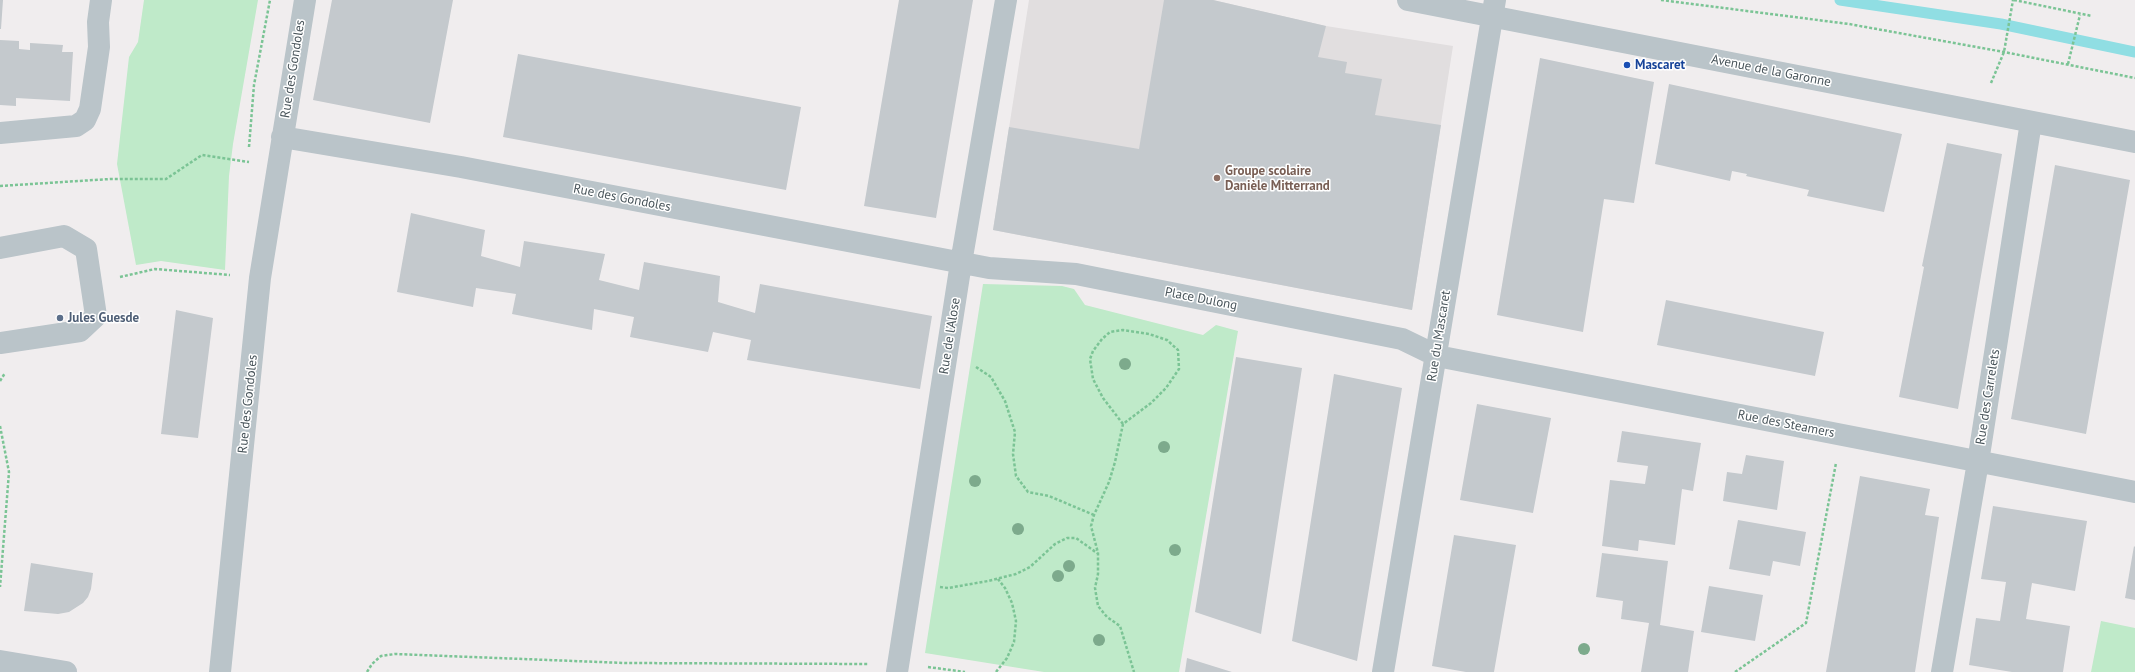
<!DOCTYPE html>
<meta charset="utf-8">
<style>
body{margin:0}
canvas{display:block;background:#f0edee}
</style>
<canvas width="2135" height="672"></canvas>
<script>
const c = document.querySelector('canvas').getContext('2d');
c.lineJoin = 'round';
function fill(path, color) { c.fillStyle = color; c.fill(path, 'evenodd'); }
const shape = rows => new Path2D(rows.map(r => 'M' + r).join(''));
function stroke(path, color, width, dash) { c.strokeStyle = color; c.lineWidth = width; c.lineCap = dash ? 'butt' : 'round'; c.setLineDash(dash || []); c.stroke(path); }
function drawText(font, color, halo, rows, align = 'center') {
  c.font = font + ' "PT Sans",sans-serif'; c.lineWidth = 3; c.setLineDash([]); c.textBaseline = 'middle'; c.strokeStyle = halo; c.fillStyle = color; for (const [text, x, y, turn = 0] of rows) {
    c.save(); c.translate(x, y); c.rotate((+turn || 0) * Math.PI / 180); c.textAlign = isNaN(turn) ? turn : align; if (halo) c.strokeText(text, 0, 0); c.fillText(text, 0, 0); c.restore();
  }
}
fill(shape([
 [1029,0,1213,0,1326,26,1453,46,1412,310,993,230]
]), '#e1dedf');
fill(shape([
 [144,0,258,0,233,144,229,176,225,270,161,261,136,265,117,164,129,57,138,42],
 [983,284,1062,286,1074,289,1085,305,1203,335,1216,325,1238,331,1179,672,1044,672,925,653],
 [2101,621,2135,628,2135,672,2091,672]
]), '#bfeac9');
stroke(shape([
 [1840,0,2001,24,2135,52]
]), '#90dee3', 11);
fill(shape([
 [0,0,3,0,1,29,0,29],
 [332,0,453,0,430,123,313,100],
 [899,0,973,0,936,218,864,206],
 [1164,0,1213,0,1326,26,1318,57,1347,62,1345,73,1382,79,1375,115,1441,125,1412,310,993,230,1009,127,1139,149],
 [0,40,19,41,19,49,30,50,30,43,63,45,62,52,73,52,70,101,16,98,16,106,0,105],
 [518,54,801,107,786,190,503,137],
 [1540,58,1654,82,1634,203,1604,199,1583,332,1497,315],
 [1669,84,1902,134,1884,212,1807,196,1809,190,1746,176,1747,174,1732,171,1730,181,1655,164],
 [1947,143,2002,154,1958,409,1899,397,1924,267,1922,266],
 [2055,165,2130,180,2086,434,2011,419],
 [411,213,485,230,481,256,520,267,524,241,605,254,599,280,639,290,644,262,720,276,718,302,755,313,760,284,932,316,920,389,747,360,751,340,713,332,708,352,630,337,634,317,594,309,592,330,512,314,516,294,476,288,473,307,397,292],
 [1666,300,1824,332,1815,376,1657,345],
 [176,310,213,318,198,438,161,434],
 [1236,357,1302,368,1261,634,1195,612],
 [1334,374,1402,388,1357,661,1292,641],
 [1477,404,1551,418,1533,513,1460,500],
 [1622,431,1701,443,1693,491,1682,489,1675,545,1639,540,1638,551,1602,546,1610,480,1645,484,1648,466,1617,462],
 [1746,455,1784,461,1777,510,1723,501,1727,472,1742,474],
 [1860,476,1930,489,1925,515,1939,517,1915,672,1826,672],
 [1993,506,2087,521,2075,591,2032,583,2026,619,2070,626,2063,672,2012,672,1969,665,1976,618,2000,621,2006,582,1981,579],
 [1738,520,1806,532,1800,566,1773,561,1770,576,1729,569],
 [1454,535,1516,545,1494,672,1466,672,1432,666],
 [2134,546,2135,547,2135,600,2125,598],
 [1602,553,1668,561,1660,625,1694,631,1688,672,1641,672,1649,623,1621,619,1623,601,1596,597],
 [31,563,93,573,91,589,88,597,83,603,69,612,58,614,24,611],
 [1709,586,1763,595,1755,641,1701,632],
 [1187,658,1232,672,1185,672]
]), '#c4c9cd');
stroke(shape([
 [1661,0,1849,24,2004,52,2135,78],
 [2014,0,2092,16],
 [2068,64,2080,15],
 [1991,83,2004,52,2013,0],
 [249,147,254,85,270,0],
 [0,186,110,179,166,179,202,155,249,162],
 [120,277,155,269,230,275],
 [976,367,991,377,1005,401,1015,432,1013,454,1016,476,1028,492,1049,496,1094,515],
 [0,381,5,373],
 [1123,424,1103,398,1093,379,1090,359,1093,351,1102,339,1110,332,1123,330,1149,334,1167,340,1178,350,1179,369,1166,388,1151,403,1123,424,1115,462,1109,482,1094,515,1091,526,1098,553,1098,574,1095,588,1098,606,1107,617,1120,626,1134,672],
 [0,426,9,472,0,587],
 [940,587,948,588,988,581,1016,574,1030,567,1055,544,1067,538,1076,538,1097,553],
 [928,667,965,672],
 [367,672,372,664,381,656,395,654,625,663,869,664],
 [996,672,1007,658,1014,642,1016,621,1012,603,1005,588,998,579],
 [1735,672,1806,623,1836,463]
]), '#7bc495', 2.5, [3, 2]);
stroke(shape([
 [1408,0,2135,142],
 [0,133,76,126,85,120,90,109,99,47,98,22,101,0],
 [282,137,461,167,989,268,1076,274,1402,339,1437,356,2135,492],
 [0,248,64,236,86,249,96,316,80,331,0,343],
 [0,661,66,672],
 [220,672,260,278,305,0],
 [897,672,961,263,1006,0],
 [1383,672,1495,0],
 [1942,672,1978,462,2031,122]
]), '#bac4c9', 22);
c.fillStyle = '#7daa8c';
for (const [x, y] of [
 [1125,364],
 [1164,447],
 [975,481],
 [1018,529],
 [1175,550],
 [1069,566],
 [1058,576],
 [1099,640],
 [1584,649]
]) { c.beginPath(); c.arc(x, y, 6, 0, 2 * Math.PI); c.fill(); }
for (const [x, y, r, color] of [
 [1627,65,4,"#1a4fb4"],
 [1217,178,4,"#8d6e63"],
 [60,318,4,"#5c6f8a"]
]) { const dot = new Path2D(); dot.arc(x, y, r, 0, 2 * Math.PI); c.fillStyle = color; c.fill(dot); stroke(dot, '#fff', 1.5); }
drawText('bold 13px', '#164399', '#fff', [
 ["Mascaret",1635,65]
], 'left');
drawText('13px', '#475359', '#fff', [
 ["Rue des Gondoles",293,69,-81],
 ["Avenue de la Garonne",1771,71,11],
 ["Rue des Gondoles",622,198,11],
 ["Place Dulong",1201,299,11],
 ["Rue de l'Alose",950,336,-81],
 ["Rue du Mascaret",1439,336,-81],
 ["Rue des Carrelets",1988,397,-81],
 ["Rue des Gondoles",248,404,-84],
 ["Rue des Steamers",1786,424,11]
]);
drawText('bold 13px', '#785e54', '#fff', [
 ["Groupe scolaire",1225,171],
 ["Danièle Mitterrand",1225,186]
], 'left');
drawText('bold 13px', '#4e5e75', '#fff', [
 ["Jules Guesde",68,318]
], 'left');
</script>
